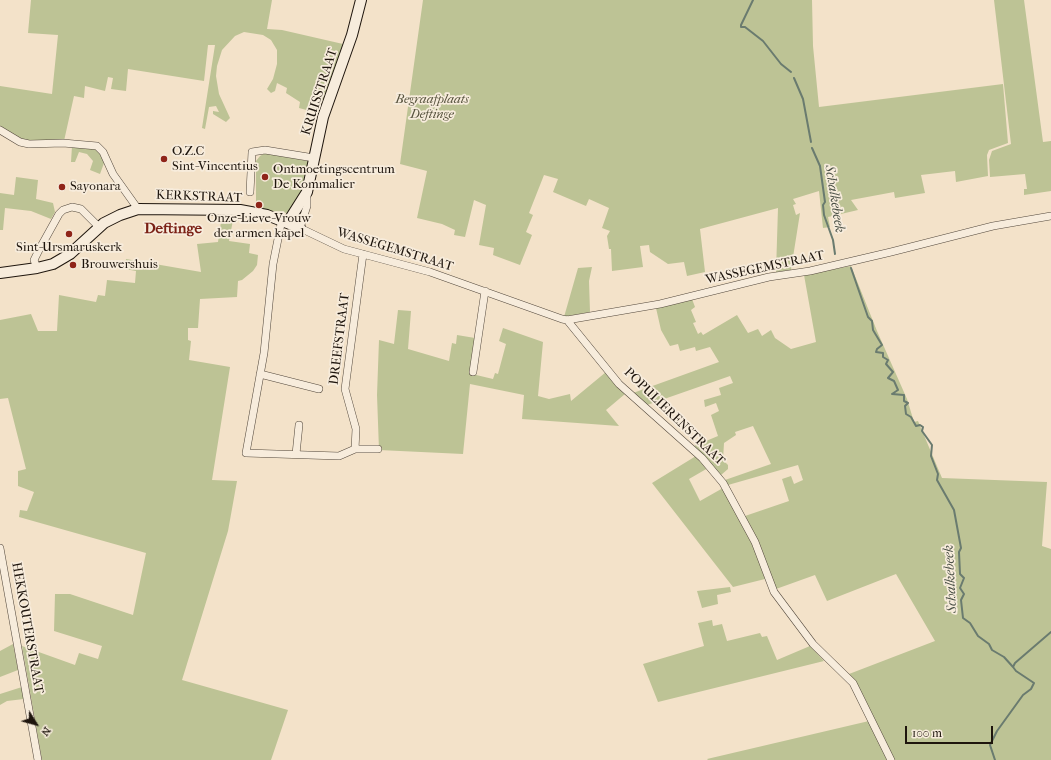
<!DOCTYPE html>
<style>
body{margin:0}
#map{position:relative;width:1051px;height:760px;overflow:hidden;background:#f3e2c9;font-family:"IM FELL French Canon",serif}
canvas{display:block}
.north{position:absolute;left:16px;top:704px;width:40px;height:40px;-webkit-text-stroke:3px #f7ecdc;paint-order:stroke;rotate:127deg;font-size:11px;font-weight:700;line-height:16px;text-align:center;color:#1e150d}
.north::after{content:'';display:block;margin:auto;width:14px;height:18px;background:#1e150d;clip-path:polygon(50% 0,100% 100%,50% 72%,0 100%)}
.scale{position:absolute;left:905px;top:726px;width:88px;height:18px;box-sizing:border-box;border:2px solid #1e150d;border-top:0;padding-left:5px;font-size:12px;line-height:14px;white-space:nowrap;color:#1e150d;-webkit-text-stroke:3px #f7ecdc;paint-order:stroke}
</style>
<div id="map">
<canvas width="1051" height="760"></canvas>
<div class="north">N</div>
<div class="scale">100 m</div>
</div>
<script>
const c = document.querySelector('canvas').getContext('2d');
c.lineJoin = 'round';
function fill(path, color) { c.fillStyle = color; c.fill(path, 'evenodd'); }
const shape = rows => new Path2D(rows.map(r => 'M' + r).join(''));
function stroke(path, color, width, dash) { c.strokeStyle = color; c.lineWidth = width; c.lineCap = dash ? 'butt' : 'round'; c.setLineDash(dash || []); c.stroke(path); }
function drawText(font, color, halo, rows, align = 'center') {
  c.font = font + ' "IM FELL French Canon",serif'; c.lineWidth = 3.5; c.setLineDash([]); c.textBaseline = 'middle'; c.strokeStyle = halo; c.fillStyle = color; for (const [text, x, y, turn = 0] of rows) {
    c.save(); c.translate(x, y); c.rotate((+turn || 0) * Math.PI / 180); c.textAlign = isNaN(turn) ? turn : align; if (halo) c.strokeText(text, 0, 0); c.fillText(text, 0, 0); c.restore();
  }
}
fill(shape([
 [31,0,272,0,267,29,282,30,343,44,318,113,299,108,300,102,286,93,287,88,277,83,275,91,271,93,267,89,273,79,277,64,277,50,271,40,263,35,244,32,235,36,222,50,217,66,216,76,219,94,230,118,226,122,213,114,213,111,219,112,216,106,209,107,205,129,202,128,215,45,208,45,204,81,128,69,126,91,111,89,113,78,108,77,105,91,85,86,84,98,74,96,64,141,36,142,21,139,0,126,0,86,52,94,58,35,28,33],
 [423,0,812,0,813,46,819,107,1003,84,1008,143,989,150,987,155,988,176,956,182,955,171,921,175,925,193,895,198,894,192,851,200,858,210,828,217,830,227,823,228,819,191,793,199,796,204,793,205,796,215,800,213,791,270,776,272,778,208,700,229,705,272,687,276,684,262,668,264,650,252,649,245,640,246,643,267,612,271,611,249,609,249,607,236,610,231,602,228,609,208,589,199,586,206,553,192,558,179,544,175,529,213,533,215,526,232,532,235,520,265,493,255,494,248,479,245,486,205,474,200,465,237,454,235,455,230,442,224,417,218,427,171,400,164],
 [994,0,1024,0,1043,142,1051,141,1051,191,1024,195,1024,189,1027,189,1025,174,990,177,989,160,992,151,1011,144],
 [72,146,98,149,103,157,104,163,100,174,90,170,93,161,87,154,79,152,75,162,71,162],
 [267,152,308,161,301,193,287,213,262,210,256,205,256,161,260,156],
 [16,177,38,180,36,199,53,203,55,212,51,219,31,211,5,208,3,230,0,230,0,193,14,195],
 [222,215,234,215,229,241,250,244,249,253,258,255,257,265,253,271,242,280,238,281,237,297,200,299,198,328,188,328,188,340,191,341,189,360,230,367,212,480,237,481,228,531,182,680,288,710,271,760,42,760,22,646,75,665,79,653,98,659,102,646,54,631,55,594,70,594,133,615,146,553,19,517,20,510,27,511,34,492,18,486,18,471,26,469,8,398,0,399,0,320,31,314,38,331,57,331,59,295,96,302,98,295,105,296,107,280,135,283,136,271,125,269,126,259,201,272,197,244,218,242],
 [851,266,877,331,907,399,914,422,918,421,942,478,1047,482,1042,546,1051,549,1051,760,894,760,864,697,849,674,935,641,896,574,827,601,815,575,776,589,745,516,789,501,782,479,791,476,794,484,803,480,798,465,728,485,725,480,771,464,753,426,735,432,736,435,724,443,723,460,728,465,728,469,721,475,694,446,718,436,711,415,719,411,716,403,705,407,704,400,721,395,719,388,733,383,730,376,647,405,633,393,719,362,710,347,696,351,695,347,680,351,678,344,670,346,661,330,656,308,692,299,695,307,691,310,696,322,693,323,698,334,701,332,703,335,737,315,748,333,758,329,762,336,771,330,775,338,791,349,816,342,804,275],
 [592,267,589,281,590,312,564,317,578,268],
 [398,310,411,311,408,349,449,361,452,343,456,344,457,335,475,338,472,374,493,379,495,373,498,374,506,344,499,341,503,328,543,342,538,396,549,399,570,394,571,401,606,372,625,394,606,410,619,426,522,419,524,395,470,384,463,454,379,450,377,395,379,340,394,344],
 [696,456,708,468,689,479,700,501,723,488,753,543,765,579,733,587,652,483],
 [730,587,731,592,717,595,718,604,702,608,697,591],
 [712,620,713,626,722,624,727,641,760,633,762,637,767,636,777,660,810,646,824,661,658,702,643,664,704,646,698,623],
 [13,644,18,670,0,677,0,651],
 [22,687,24,699,7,701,0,705,0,694],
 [869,721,887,760,708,760,707,759]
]), '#bdc395');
stroke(shape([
 [753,0,741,25,741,27,745,27,763,41,781,64,791,72],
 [794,78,803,99,811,142],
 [812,148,820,166,825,202,823,205,824,215,833,240,835,254],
 [851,268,868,317,872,321,873,330,882,345,877,349,876,352,883,353,883,357,888,360,886,364,893,372,888,378,894,381,898,390,892,394,904,395,904,401,908,403,905,406,906,414,911,417,916,426,920,425,923,427,922,431,932,445,931,456,938,474,937,480,954,510,961,548,959,552,960,574,964,578,960,588,964,594,961,600,963,618,970,623,978,636,989,644,992,650,1004,657,1013,667],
 [995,760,990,745,997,731,1023,695,1031,689,1034,683,1016,671,1013,667,1015,663,1051,632]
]), '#6a7b6f', 2);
const street = shape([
 [0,130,20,142,29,144,63,143,97,146,103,152,113,174,138,209],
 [250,192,252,152,265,150,314,158],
 [307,193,307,206,300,228,344,249,430,272,562,319,567,320,660,304,769,277,810,271,891,252,993,226,1051,216],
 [282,219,273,264,264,353,246,453,339,456,355,449,378,449],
 [37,268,34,260,39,250,59,214,63,210,72,207,81,209,99,227],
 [567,320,619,384,702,458,723,483,755,542,774,592,813,644,853,683,891,760],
 [473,372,485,291],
 [260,374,319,389],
 [355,449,356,429,345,389,363,254],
 [296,454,299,425],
 [0,548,38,760]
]);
const secondary = shape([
 [288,222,307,192,323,117,352,35,361,0],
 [0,273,37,268,53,264,70,254,104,223,120,215,138,209,240,210,267,215,300,228]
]);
stroke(street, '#53483c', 8);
stroke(secondary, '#1e150d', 12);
stroke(street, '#f7ecdc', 7);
stroke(secondary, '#f7ecdc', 10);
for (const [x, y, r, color] of [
 [164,159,4,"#8f2418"],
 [265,177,4,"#8f2418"],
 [62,187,4,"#8f2418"],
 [259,205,4,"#8f2418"],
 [69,234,4,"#8f2418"],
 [73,265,4,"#8f2418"]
]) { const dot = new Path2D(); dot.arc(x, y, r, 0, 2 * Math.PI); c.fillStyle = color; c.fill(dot); stroke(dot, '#f7ecdc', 1.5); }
drawText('13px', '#1e150d', '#f7ecdc', [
 ["KRUISSTRAAT",320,92,-72],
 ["KERKSTRAAT",199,197,2],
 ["WASSEGEMSTRAAT",395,250,17],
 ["WASSEGEMSTRAAT",765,268,-12],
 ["DREEFSTRAAT",340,339,-83],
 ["POPULIERENSTRAAT",674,417,44],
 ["HEKKOUTERSTRAAT",27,628,80]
]);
drawText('italic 13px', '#56523d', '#f7ecdc', [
 ["Begraafplaats",432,100],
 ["Deftinge",432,115]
]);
drawText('13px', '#1e150d', '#f7ecdc', [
 ["O.Z.C",172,152],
 ["Sint-Vincentius",172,167],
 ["Ontmoetingscentrum",273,170],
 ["De Kommalier",273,185],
 ["Sayonara",70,187],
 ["Onze-Lieve-Vrouw",259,219,"center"],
 ["der armen kapel",259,234,"center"],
 ["Sint-Ursmaruskerk",69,248,"center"],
 ["Brouwershuis",81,265]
], 'left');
drawText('italic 14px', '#4a5046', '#f7ecdc', [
 ["Schalkebeek",834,199,81],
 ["Schalkebeek",951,579,-93]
]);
drawText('bold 15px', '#7a1f14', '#f7ecdc', [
 ["Deftinge",173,229]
]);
</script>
